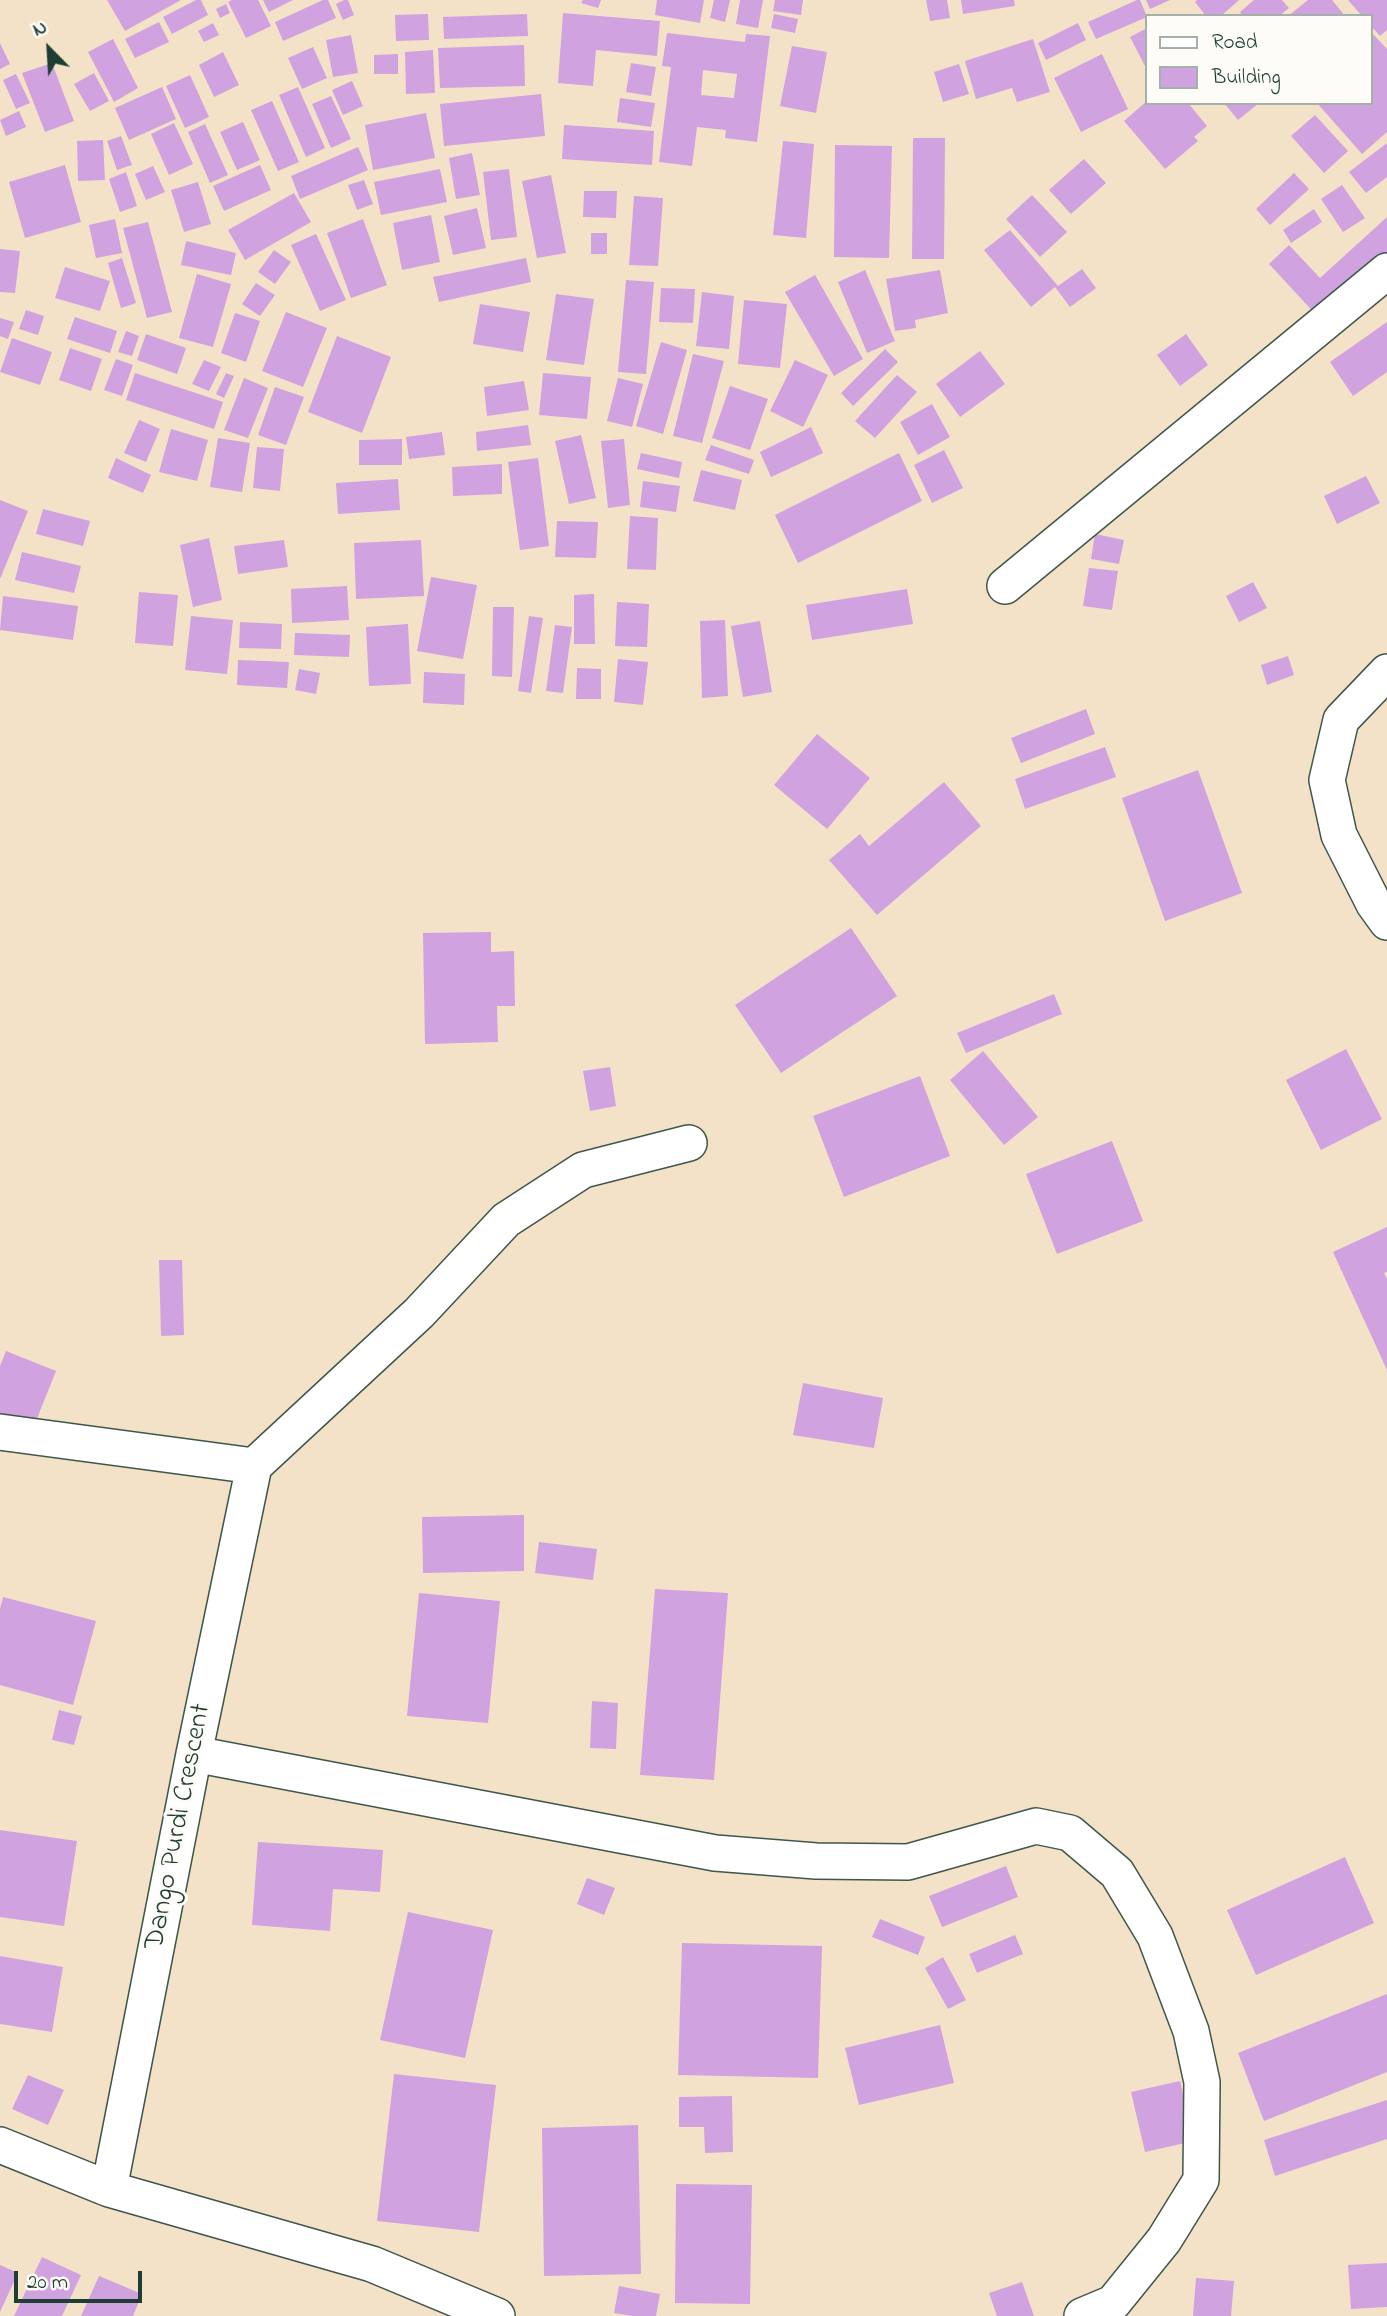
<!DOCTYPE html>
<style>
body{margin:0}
#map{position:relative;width:1387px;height:2316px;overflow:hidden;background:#f3e2c8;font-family:"Indie Flower",sans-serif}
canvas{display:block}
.legend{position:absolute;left:1145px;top:14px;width:228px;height:91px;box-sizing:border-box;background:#fdfcf7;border:2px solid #a4b0a9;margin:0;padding:9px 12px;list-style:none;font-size:21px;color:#1f3d34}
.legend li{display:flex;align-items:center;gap:14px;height:35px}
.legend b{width:35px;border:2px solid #a4b0a9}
.north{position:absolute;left:14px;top:14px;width:70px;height:70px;-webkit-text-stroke:5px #fdfcf7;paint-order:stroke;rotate:336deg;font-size:19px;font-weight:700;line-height:28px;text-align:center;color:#1f3d34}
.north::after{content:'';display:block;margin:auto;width:24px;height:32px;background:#1f3d34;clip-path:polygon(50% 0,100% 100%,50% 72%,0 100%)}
.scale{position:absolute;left:14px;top:2271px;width:128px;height:32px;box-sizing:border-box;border:4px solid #1f3d34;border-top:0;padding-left:9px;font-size:21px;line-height:24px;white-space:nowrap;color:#1f3d34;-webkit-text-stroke:5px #fdfcf7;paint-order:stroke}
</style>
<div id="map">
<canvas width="1387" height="2316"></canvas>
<ul class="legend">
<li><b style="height:9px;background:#fff"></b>Road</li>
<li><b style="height:19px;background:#d1a2e0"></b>Building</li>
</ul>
<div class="north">N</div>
<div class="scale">20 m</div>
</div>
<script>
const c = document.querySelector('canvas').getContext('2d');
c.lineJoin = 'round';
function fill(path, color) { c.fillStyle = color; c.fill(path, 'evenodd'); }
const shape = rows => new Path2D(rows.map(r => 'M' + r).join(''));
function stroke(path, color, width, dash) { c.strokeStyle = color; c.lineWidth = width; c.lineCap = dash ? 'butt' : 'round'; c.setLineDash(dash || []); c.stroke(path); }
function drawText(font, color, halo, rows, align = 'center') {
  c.font = font + ' "Indie Flower",sans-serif'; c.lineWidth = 6; c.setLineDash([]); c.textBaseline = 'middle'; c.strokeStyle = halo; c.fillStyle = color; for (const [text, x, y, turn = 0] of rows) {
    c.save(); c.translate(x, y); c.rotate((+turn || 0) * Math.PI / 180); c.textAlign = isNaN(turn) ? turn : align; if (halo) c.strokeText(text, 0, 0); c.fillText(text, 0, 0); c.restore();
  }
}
fill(shape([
 [107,0,181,0,125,31],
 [196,0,201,0,208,15,172,34,163,17],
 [232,0,258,0,271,26,246,38,228,2],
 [263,0,293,0,269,12],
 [323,0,328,0,336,18,283,41,275,22],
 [344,0,348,0,354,15,343,20,336,4],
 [583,0,601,0,598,8,581,3],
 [657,0,704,0,700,23,655,15],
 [714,0,730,0,725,22,710,18],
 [740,0,763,0,758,28,736,24],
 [775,0,803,0,801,15,773,11],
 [926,0,947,0,950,18,930,21],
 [961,0,1014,0,1015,6,963,14],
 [1137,0,1140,0,1147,17,1096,39,1088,22],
 [1146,0,1170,0,1150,9],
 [1197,0,1239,0,1221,16,1206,16,1195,2],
 [1254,0,1282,0,1289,8,1279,16,1243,16,1240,12],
 [1308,0,1332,0,1345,16,1288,16],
 [1348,0,1387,0,1387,30,1380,36,1371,26,1371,16,1362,16],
 [226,4,230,13,220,18,216,9],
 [563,13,660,21,657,56,596,50,593,86,558,83],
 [428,14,429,40,396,41,395,15],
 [527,14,528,36,444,39,443,17],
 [774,14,798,19,795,33,771,28],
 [159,22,169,42,135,58,125,39],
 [213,23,219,35,204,42,198,31],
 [1078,23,1086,40,1046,60,1038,43],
 [1147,28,1147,70,1130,37],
 [1371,32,1387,49,1387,132,1362,154,1317,103,1371,103],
 [667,33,745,42,746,34,770,36,757,142,725,138,726,130,697,127,692,166,659,162,671,67,662,66],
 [703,70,737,74,734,98,701,95],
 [351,35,358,73,333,77,326,40],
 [113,39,138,88,114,102,88,52],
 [1033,39,1050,92,1017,102,1012,88,976,99,965,61],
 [0,43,10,64,0,69],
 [524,45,525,86,440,88,438,48],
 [792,46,827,52,816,113,780,106],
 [313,47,327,78,302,89,288,58],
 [433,50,435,93,406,94,405,52],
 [223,52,239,85,214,97,199,65],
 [398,54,398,74,374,74,374,55],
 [1102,54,1128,109,1081,132,1054,78],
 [52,63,74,121,45,132,22,73],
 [631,63,656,67,651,96,626,92],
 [959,64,969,94,943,102,934,72],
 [94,73,109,101,90,111,74,84],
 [16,74,30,103,16,109,3,80],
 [190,75,209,117,185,128,166,86],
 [352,81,363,106,343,115,332,90],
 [162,87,176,119,129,140,115,108],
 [298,87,325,148,306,157,279,95],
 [541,94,545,136,444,146,440,104],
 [331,96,351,139,331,148,312,104],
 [620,98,655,103,651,127,617,122],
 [272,101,299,162,278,171,251,110],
 [1147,101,1147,103,1188,103,1207,126,1194,137,1198,141,1165,169,1124,121],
 [1224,103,1259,103,1238,120],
 [19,111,26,127,6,136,0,120],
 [426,113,435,158,373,170,365,125],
 [1315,115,1348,151,1324,173,1291,136],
 [243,122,260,160,237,170,220,132],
 [174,123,193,164,169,175,151,134],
 [205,124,228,175,210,183,188,132],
 [564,125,654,131,652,165,562,159],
 [121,136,132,165,117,170,107,141],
 [913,138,945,138,944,259,912,259],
 [103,140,105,180,78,181,77,141],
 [783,141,814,144,806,238,773,235],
 [1387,143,1387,177,1366,193,1349,172],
 [835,145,892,146,889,258,834,257],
 [358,147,368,170,300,199,291,176],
 [472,153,480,195,456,199,449,158],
 [1084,159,1106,183,1071,214,1049,190],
 [65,165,81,222,25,238,9,182],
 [260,165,271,190,224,211,213,186],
 [153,166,165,192,146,200,135,174],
 [440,169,447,202,381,215,374,182],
 [509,169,517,237,491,240,483,172],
 [126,172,137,206,120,212,109,179],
 [1294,173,1309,189,1270,225,1256,209],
 [551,175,566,253,537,258,522,181],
 [364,180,373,204,357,210,348,185],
 [198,182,211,224,184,232,171,190],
 [1342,185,1365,218,1343,232,1321,199],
 [584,191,617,191,616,218,583,217],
 [294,193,311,222,245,260,228,230],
 [1032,195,1067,232,1040,257,1006,219],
 [634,196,663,198,658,266,629,265],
 [477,208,486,248,453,255,444,216],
 [1314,209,1322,222,1291,243,1283,230],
 [431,215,440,262,402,270,393,223],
 [1387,217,1387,257,1320,319,1269,264,1289,245,1320,278],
 [115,219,122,253,96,258,89,225],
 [363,219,387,285,351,298,327,233],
 [148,222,172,312,147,318,123,228],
 [1010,230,1058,286,1082,269,1096,288,1070,307,1055,287,1031,307,984,250],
 [591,233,607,233,607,254,591,254],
 [316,234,346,300,320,311,291,245],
 [186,241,236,253,231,275,181,265],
 [0,249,20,251,15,293,0,292],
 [274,250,291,262,275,284,258,272],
 [122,258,136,303,121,308,108,263],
 [526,258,531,282,439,302,433,277],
 [65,267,110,281,100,311,55,298],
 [865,270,895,341,867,353,838,282],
 [940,270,948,313,915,320,916,328,895,331,886,279],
 [197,274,231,284,213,347,179,338],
 [815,275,863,359,834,376,785,292],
 [626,280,654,282,646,374,618,372],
 [256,283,275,295,260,316,242,304],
 [661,288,695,289,693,323,659,322],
 [702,292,734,296,729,349,696,346],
 [556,294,594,299,584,365,546,360],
 [744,300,787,304,780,368,738,364],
 [480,304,530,312,523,352,473,344],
 [26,310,44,316,38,335,19,329],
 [286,312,327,328,303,387,262,371],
 [235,313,260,321,246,362,221,353],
 [75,317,117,331,110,353,67,339],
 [0,318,14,322,8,339,0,336],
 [1387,322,1387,372,1353,396,1330,362],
 [126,331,139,336,132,356,118,352],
 [146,334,186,348,177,374,137,360],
 [1186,334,1208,365,1180,386,1157,355],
 [337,336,391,357,362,433,308,412],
 [12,338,52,352,40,385,0,372],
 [661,342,687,350,663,434,636,426],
 [70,348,102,359,91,391,59,380],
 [885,349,898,362,853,406,841,393],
 [980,351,1005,384,960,417,936,384],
 [693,354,724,361,702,443,673,436],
 [116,359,133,365,122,396,104,390],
 [204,360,221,367,209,391,192,384],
 [795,360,828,375,803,427,770,411],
 [135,373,223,402,214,429,126,400],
 [226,373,234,376,224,398,216,394],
 [543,373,591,377,587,419,539,415],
 [897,375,917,392,875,438,855,421],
 [244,378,268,388,248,438,224,430],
 [618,378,643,384,632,427,607,421],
 [524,381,529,410,487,416,484,387],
 [730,386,768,399,750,450,712,438],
 [275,387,304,397,286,445,258,435],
 [932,404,950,437,918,455,900,422],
 [139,420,160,429,146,462,124,453],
 [528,425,531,445,477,451,476,432],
 [811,427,823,453,771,477,760,452],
 [171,429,208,440,197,481,159,472],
 [442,432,445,455,409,459,406,437],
 [581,435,596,498,569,504,555,441],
 [218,438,250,443,242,492,210,487],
 [402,439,402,465,359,465,359,440],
 [624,439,630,505,608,508,601,441],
 [711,445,754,460,749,474,705,460],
 [257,447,284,449,280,491,253,488],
 [944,450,963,488,932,503,914,465],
 [641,453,682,462,679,478,637,469],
 [899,453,922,501,798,563,775,515],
 [116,458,151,475,143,493,108,478],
 [538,458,549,546,520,550,508,462],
 [502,464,502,494,453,496,452,467],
 [701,470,742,480,735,510,693,501],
 [1366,476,1380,503,1337,524,1324,496],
 [398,479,400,510,338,514,336,483],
 [643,481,680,486,676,512,640,507],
 [0,500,28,511,0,579],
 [43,509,90,521,83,546,36,534],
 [630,516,658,518,656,570,627,569],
 [557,521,598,522,596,558,555,557],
 [1095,534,1124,540,1119,564,1091,559],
 [209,538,222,600,193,607,180,545],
 [284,540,288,567,238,574,234,546],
 [421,540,424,596,356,599,354,543],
 [22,552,81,566,74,593,15,580],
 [1089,568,1118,571,1112,610,1083,606],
 [431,577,477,585,463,659,417,651],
 [1253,582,1267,608,1239,622,1226,596],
 [347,586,349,620,292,623,291,589],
 [907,589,913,624,812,640,806,605],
 [139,592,178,595,173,646,135,643],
 [594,594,595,644,574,644,574,595],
 [3,596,78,606,73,640,0,630],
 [617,602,649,604,647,647,615,646],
 [493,607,514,607,512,677,492,676],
 [191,616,233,620,227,674,185,670],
 [529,616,543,618,531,693,518,691],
 [725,620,728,696,702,698,700,621],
 [760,621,772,692,743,697,731,626],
 [240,622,282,624,281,649,239,648],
 [408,624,411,684,369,686,366,627],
 [555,625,572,627,563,693,546,691],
 [295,633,350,635,349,657,294,655],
 [1288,656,1294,675,1267,685,1261,665],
 [618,659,648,662,643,705,614,702],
 [238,660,289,662,287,688,237,685],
 [577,668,601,669,601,699,576,699],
 [299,669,320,673,316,694,295,690],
 [424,672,465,674,464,705,423,703],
 [1086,709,1095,734,1021,763,1011,738],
 [817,734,870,778,827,829,774,785],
 [1105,747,1116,777,1025,809,1015,779],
 [1198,770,1242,893,1165,921,1122,798],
 [944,782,981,826,877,915,829,860,860,834,869,846],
 [851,928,897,996,781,1073,735,1005],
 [491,932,491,952,514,951,515,1006,497,1006,498,1042,425,1044,423,933],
 [1054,994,1062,1014,966,1053,957,1033],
 [1346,1049,1382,1119,1321,1150,1286,1080],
 [983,1051,1038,1117,1004,1145,950,1080],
 [610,1067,616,1106,590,1111,583,1071],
 [920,1076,950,1156,844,1197,813,1116],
 [1112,1141,1143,1221,1057,1254,1026,1174],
 [1387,1227,1387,1272,1384,1273,1387,1279,1387,1370,1333,1252],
 [159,1260,182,1260,184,1335,161,1336],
 [6,1351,56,1371,34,1426,0,1413,0,1366],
 [803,1383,883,1398,874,1448,793,1435],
 [524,1515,524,1571,423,1573,422,1517],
 [539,1542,597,1549,593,1580,535,1573],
 [655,1589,728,1593,714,1780,640,1775],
 [419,1593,500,1601,488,1723,407,1716],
 [3,1597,96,1621,73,1705,0,1685,0,1609],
 [592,1701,618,1703,616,1749,590,1748],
 [59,1710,82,1716,74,1745,52,1740],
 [0,1830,77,1841,64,1926,0,1917],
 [258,1842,383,1850,380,1892,333,1889,330,1931,252,1925],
 [1345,1857,1374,1923,1256,1975,1227,1910],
 [1006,1866,1018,1897,942,1927,929,1896],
 [587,1878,615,1888,604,1915,577,1904],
 [408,1912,493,1930,465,2058,380,2040],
 [880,1919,925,1937,918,1955,872,1937],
 [1015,1935,1023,1954,977,1973,969,1954],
 [682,1943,822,1946,818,2078,678,2075],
 [0,1956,63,1967,52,2032,0,2024],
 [943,1957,966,2000,948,2009,925,1968],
 [1387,1994,1387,2072,1264,2121,1238,2053],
 [940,2025,954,2083,859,2105,845,2048],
 [394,2074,496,2085,479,2232,377,2221],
 [28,2075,64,2090,48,2125,12,2109],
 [1180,2081,1194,2141,1145,2152,1131,2092],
 [732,2096,733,2152,705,2153,704,2127,679,2127,679,2097],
 [1387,2100,1387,2139,1275,2176,1264,2140],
 [638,2125,641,2274,544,2276,542,2128],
 [676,2184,752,2185,750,2304,675,2303],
 [42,2257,81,2275,62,2316,14,2316],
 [1387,2263,1387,2307,1351,2309,1348,2265],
 [0,2265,18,2273,0,2312],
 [99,2276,142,2294,133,2316,81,2316],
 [1196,2278,1234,2281,1231,2316,1193,2316],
 [1022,2282,1034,2316,997,2316,989,2293],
 [619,2286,660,2294,656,2316,633,2316,614,2313]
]), '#d1a2e0');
const street = shape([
 [1005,586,1387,271],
 [1387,672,1341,720,1327,780,1339,835,1374,904,1387,922],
 [0,1432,254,1466,419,1313,506,1220,583,1170,689,1143],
 [194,1754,715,1853,816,1861,908,1862,1036,1826,1070,1833,1117,1873,1155,1936,1191,2031,1202,2082,1201,2180,1164,2240,1113,2303,1082,2316],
 [0,2145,109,2189,372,2264,497,2316],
 [109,2189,194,1754,254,1466]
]);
stroke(street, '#3f564a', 38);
stroke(street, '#fff', 35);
drawText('28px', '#1f3d34', '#fdfcf7', [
 ["Dango Purdi Crescent",180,1827,-79]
]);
</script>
